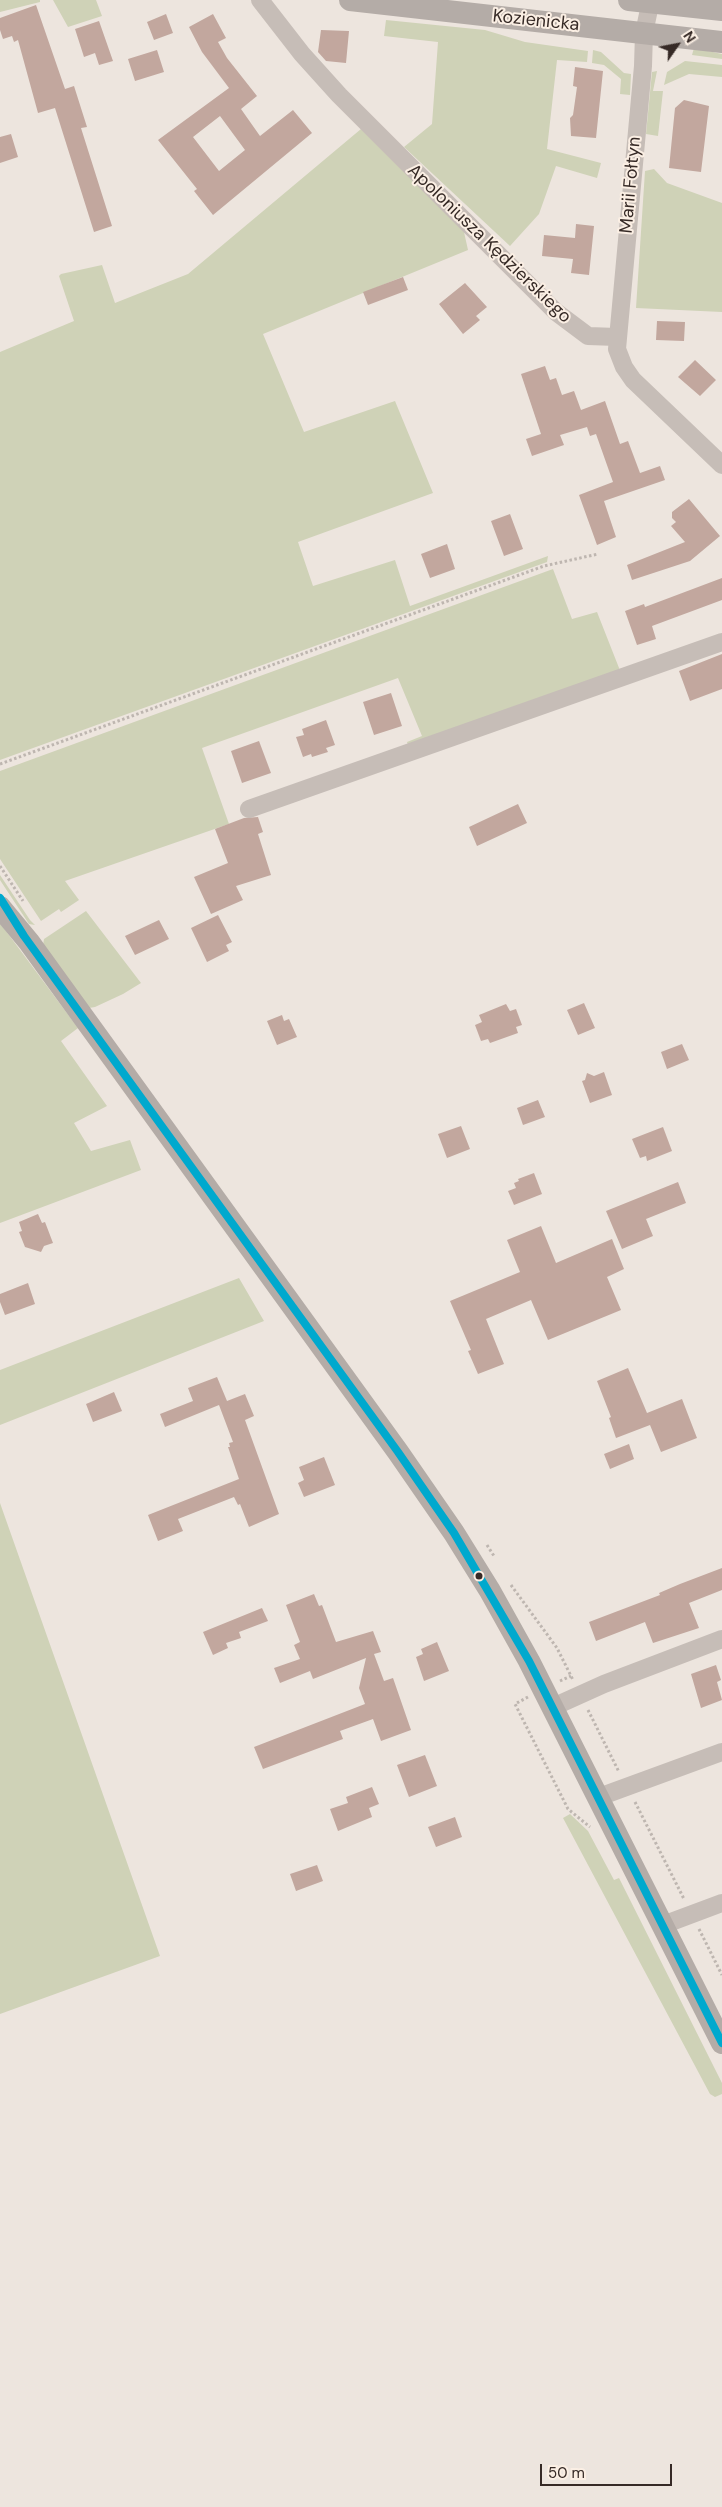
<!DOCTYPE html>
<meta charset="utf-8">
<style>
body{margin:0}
#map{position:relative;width:722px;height:2507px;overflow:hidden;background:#ede5de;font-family:"DM Sans",sans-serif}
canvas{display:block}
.north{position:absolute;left:652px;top:20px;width:50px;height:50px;-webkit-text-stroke:4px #fbefe4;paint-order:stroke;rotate:57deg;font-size:14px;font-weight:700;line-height:20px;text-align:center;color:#362a26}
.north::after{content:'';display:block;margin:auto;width:18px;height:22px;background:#362a26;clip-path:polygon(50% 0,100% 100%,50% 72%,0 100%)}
.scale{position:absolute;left:540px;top:2464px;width:132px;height:22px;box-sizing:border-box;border:2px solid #362a26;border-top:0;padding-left:6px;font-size:15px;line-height:18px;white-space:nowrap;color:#362a26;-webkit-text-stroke:4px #fbefe4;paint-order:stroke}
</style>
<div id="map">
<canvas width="722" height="2507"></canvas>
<div class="north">N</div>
<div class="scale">50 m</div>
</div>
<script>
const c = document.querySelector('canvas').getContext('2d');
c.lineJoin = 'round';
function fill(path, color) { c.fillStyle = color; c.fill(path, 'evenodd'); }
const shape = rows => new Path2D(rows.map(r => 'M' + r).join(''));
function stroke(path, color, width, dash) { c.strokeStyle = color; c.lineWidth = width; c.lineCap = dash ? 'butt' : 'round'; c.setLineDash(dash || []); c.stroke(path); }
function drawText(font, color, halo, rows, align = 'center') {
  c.font = font + ' "DM Sans",sans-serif'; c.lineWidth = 4; c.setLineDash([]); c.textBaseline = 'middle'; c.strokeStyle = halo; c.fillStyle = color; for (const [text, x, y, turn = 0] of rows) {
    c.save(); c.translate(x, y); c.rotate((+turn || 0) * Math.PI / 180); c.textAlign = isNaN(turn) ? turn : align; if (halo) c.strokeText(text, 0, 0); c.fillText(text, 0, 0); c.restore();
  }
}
fill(shape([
 [0,0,40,0,40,2,0,12],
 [53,0,96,0,102,16,68,27],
 [386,20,485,30,525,42,588,51,587,62,557,60,547,149,601,163,597,178,556,166,539,214,510,246,404,147,432,124,438,42,384,36],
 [694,48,722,54,722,59,692,55],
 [593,50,601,52,624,73,631,74,630,95,620,94,621,79,604,65,592,63],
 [685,61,722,65,722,77,689,74,664,85,667,72],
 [657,71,653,91,663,91,658,136,646,134,652,72],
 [361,129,464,232,468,250,263,334,304,432,395,401,433,493,298,542,313,586,395,560,410,606,548,556,547,562,0,760,0,352,74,321,59,276,61,274,102,265,115,303,188,274],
 [654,169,667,183,722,203,722,312,636,308,645,171],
 [553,569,572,619,597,612,621,673,409,748,407,742,422,736,398,678,202,748,229,824,65,881,79,900,61,912,59,909,41,921,0,859,0,771],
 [0,875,30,920,35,925,29,924,0,880],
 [86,911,141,983,123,994,95,1007,89,1008,43,945,44,939],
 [0,923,78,1028,61,1041,107,1106,74,1123,91,1151,130,1140,141,1170,0,1223],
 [239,1278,264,1321,0,1425,0,1370],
 [0,1503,160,1956,0,2014],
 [570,1814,588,1831,614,1880,619,1878,722,2083,722,2094,715,2097,710,2094,563,1818]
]), '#cfd2b7');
fill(shape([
 [36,5,65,89,74,86,87,127,81,128,112,226,94,232,55,108,38,113,18,40,14,42,12,36,3,39,0,30,0,18],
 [166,14,173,33,154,40,147,22],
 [213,14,226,38,218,42,227,58,257,96,241,109,260,136,293,110,312,133,213,215,194,191,197,189,158,140,229,88,202,52,189,27],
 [220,116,245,150,219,171,193,137],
 [99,21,113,61,99,65,95,53,84,57,75,29],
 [321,30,349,31,346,63,326,61,318,52],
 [157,50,164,72,135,81,128,59],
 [575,67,603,71,596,138,571,136,570,118,573,115,577,87,573,86],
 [684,100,709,106,701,172,669,168,675,108],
 [11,134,18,157,0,163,0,137],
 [576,224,594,226,589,275,571,273,573,259,542,256,544,235,575,238],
 [403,277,408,290,368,305,363,292],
 [465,283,487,307,476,316,480,320,463,334,439,304],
 [657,321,685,322,684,341,656,340],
 [695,360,716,380,700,396,678,377],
 [545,366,550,380,556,378,562,395,574,391,581,410,605,401,620,444,628,441,640,473,660,466,665,480,604,501,616,537,597,545,579,495,613,482,596,434,590,436,587,427,560,435,564,445,532,456,526,439,541,434,521,374],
 [689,499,720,536,690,561,632,580,627,565,685,542,671,526,676,522,672,518,672,512],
 [510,514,523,549,504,556,491,521],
 [447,544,455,569,430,578,421,554],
 [722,578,722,600,652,626,656,639,637,645,625,611,644,604,645,607],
 [722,654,722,689,690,701,679,671],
 [391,693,402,726,374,735,363,702],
 [326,720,335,745,326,748,328,752,312,757,311,754,303,757,296,737,304,735,302,729],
 [259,741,271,773,242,783,231,751],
 [518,804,527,823,477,846,469,827],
 [258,817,263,832,258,834,271,875,236,886,243,900,211,914,194,877,228,863,215,829,244,818],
 [218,915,232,942,226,945,229,951,207,962,191,928],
 [159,920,169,939,135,955,125,936],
 [584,1003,595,1028,578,1035,567,1010],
 [506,1004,510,1011,516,1009,522,1025,516,1027,518,1033,490,1043,488,1039,481,1041,475,1025,482,1022,479,1015],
 [282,1015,284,1021,289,1019,297,1037,277,1045,267,1021],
 [682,1044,689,1060,667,1069,661,1052],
 [604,1072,612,1095,590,1103,582,1081,585,1080,587,1073,594,1076],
 [538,1100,545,1117,523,1125,517,1108],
 [461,1126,470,1149,447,1158,438,1134],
 [663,1127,672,1151,647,1161,646,1156,640,1158,632,1139],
 [534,1173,542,1194,514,1205,508,1191,516,1188,514,1183,519,1181,518,1179],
 [678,1182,686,1203,646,1219,653,1236,622,1249,606,1211],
 [38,1214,42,1223,45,1222,53,1243,44,1246,41,1252,25,1247,19,1232,22,1231,19,1222],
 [541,1226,556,1263,612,1239,624,1269,607,1277,621,1310,548,1340,531,1300,486,1319,504,1364,478,1374,468,1351,471,1350,450,1301,520,1272,507,1240],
 [28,1283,35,1304,5,1315,0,1302,0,1294],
 [628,1368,647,1413,682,1399,697,1438,661,1452,650,1425,616,1438,609,1418,611,1417,597,1381],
 [217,1377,227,1401,245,1394,254,1416,245,1420,279,1514,249,1527,240,1504,238,1505,234,1497,178,1519,183,1531,158,1541,148,1515,239,1479,228,1447,230,1447,229,1443,233,1442,219,1405,165,1427,160,1414,193,1401,188,1388],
 [114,1392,122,1411,93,1422,86,1404],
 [629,1444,634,1459,610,1469,604,1454],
 [324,1457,335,1485,304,1497,298,1483,304,1480,299,1467],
 [722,1568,722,1590,689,1603,699,1628,653,1643,645,1622,596,1641,589,1622,660,1595,659,1593,680,1584],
 [314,1594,319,1606,322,1605,336,1642,373,1631,381,1652,374,1654,384,1681,393,1678,411,1730,381,1741,373,1719,340,1731,343,1739,263,1769,254,1747,365,1704,359,1688,366,1658,313,1679,310,1671,280,1683,274,1668,300,1659,294,1645,300,1642,286,1605],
 [262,1608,268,1621,239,1632,241,1638,226,1643,228,1648,213,1655,203,1632],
 [437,1642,449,1671,424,1681,416,1657,423,1654,421,1649],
 [716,1665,721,1680,717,1682,722,1700,701,1708,691,1674],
 [425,1755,437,1786,409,1797,397,1765],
 [372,1787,379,1804,369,1808,372,1817,338,1831,330,1809,348,1803,346,1797],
 [455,1817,462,1837,436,1847,428,1827],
 [317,1865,323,1881,296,1891,290,1874]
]), '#c2a79e');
stroke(shape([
 [0,764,544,566,598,554],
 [0,866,23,901],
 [487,1545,494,1556],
 [511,1585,557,1648,573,1680],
 [560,1681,571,1676],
 [528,1697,515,1704,568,1809,590,1827],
 [588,1710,619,1772],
 [635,1802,684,1899],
 [699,1929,722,1975]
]), '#beb6b0', 3, [2.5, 2.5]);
stroke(shape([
 [260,0,302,54,339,95,556,312,588,336,617,337],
 [651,0,644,33,643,66,617,349,624,367,633,380,722,465],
 [249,809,722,642],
 [553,1707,604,1684,722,1639],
 [599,1797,722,1752],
 [663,1925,722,1903]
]), '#c6bdb7', 18);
stroke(shape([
 [350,0,722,42],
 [629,0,722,10],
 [0,907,29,942,398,1452,454,1533,490,1591,529,1661,722,2043]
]), '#b4aca7', 22);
stroke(shape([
 [0,898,24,936,398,1452,454,1533,529,1661,722,2043]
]), '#00a9ce', 8);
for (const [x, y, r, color] of [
 [479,1576,4.5,"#362a26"]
]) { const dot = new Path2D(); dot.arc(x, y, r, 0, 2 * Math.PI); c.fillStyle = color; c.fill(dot); stroke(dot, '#fbefe4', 2); }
drawText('18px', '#362a26', '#fbefe4', [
 ["Kozienicka",536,21,6],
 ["Marii Fołtyn",631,185,-85],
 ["Apoloniusza Kędzierskiego",489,244,44]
]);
</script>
